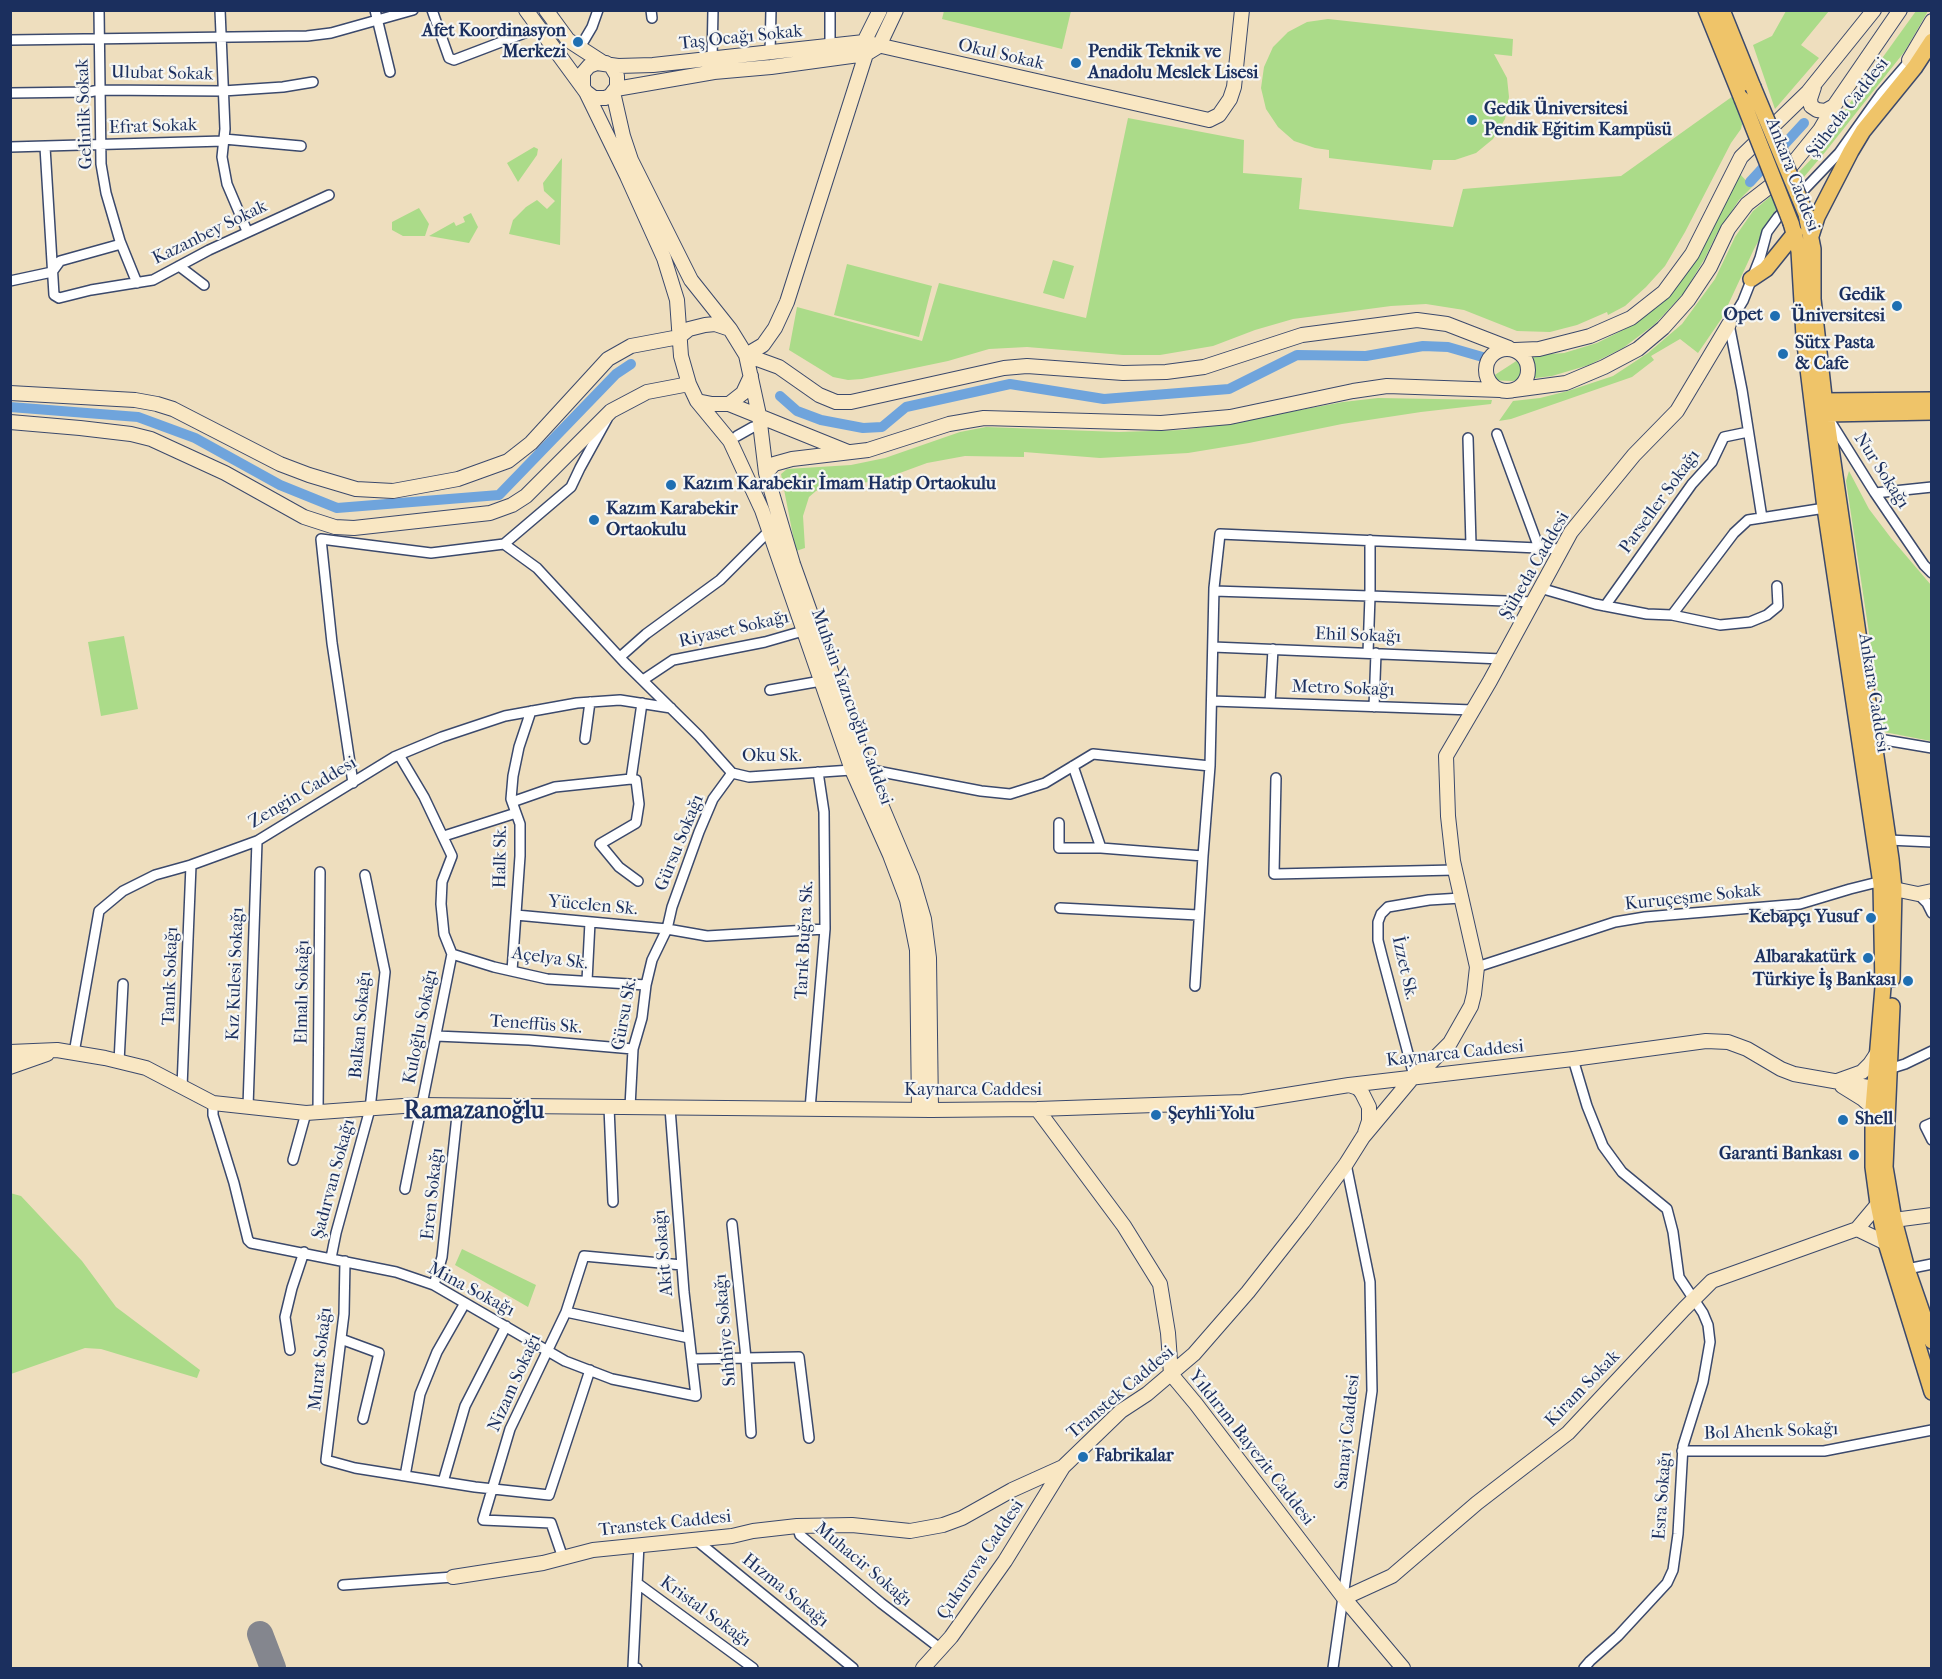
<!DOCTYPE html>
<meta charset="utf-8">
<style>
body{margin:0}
#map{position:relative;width:1942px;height:1679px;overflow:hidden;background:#eedebe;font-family:"IM FELL French Canon",serif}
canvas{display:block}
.frame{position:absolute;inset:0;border:12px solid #1b2f5e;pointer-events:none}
</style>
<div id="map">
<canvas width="1942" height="1679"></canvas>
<div class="frame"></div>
</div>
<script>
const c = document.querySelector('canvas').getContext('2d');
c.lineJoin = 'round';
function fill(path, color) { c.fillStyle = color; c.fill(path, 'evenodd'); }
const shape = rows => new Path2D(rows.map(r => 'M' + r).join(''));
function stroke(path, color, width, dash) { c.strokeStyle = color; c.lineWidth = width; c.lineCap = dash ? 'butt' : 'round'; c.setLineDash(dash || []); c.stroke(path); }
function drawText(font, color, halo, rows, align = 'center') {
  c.font = font + ' "IM FELL French Canon",serif'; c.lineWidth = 4.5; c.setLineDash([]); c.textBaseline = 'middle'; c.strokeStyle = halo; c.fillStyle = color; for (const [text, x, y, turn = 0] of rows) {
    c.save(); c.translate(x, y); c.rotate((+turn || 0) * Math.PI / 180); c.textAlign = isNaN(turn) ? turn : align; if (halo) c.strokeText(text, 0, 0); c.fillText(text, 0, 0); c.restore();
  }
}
fill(shape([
 [944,11,944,10,1071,11,1062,49,942,19],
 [1786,11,1829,11,1801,45,1819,58,1775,109,1753,45,1772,36],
 [1916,11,1928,11,1905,51,1826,151,1775,211,1754,249,1722,318,1698,353,1680,339,1651,356,1654,360,1632,377,1511,419,1499,421,1513,401,1540,398,1568,391,1613,376,1648,353,1682,324,1715,279,1735,237,1753,211,1796,175,1819,151,1847,107],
 [1328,19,1513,39,1512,56,1494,54,1507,78,1509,97,1505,119,1493,139,1476,153,1455,160,1433,160,1431,170,1329,158,1329,150,1315,148,1294,141,1278,127,1266,109,1261,88,1264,67,1273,47,1288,32,1307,22],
 [1733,96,1742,124,1741,129,1731,143,1685,232,1665,266,1646,287,1625,306,1608,315,1607,312,1577,325,1550,332,1517,331,1464,310,1426,304,1391,306,1293,319,1255,330,1213,346,1160,355,1123,355,1027,347,989,349,948,361,862,379,848,380,833,377,789,350,797,307,922,341,939,283,1086,318,1128,118,1244,140,1243,173,1302,178,1299,209,1453,227,1463,189,1621,176],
 [534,147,538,149,537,155,518,182,507,163],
 [562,158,560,245,509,234,513,220,526,207,537,200,547,209,555,201,544,191,543,183],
 [1739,173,1752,187,1739,200,1716,235,1705,258,1684,293,1655,324,1623,348,1589,365,1552,376,1512,381,1487,380,1524,356,1564,353,1597,343,1627,328,1660,305,1682,276],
 [419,208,429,224,425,236,403,236,392,230,392,222],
 [471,213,478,227,469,243,429,236,454,222,456,226,465,222,463,217],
 [1053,260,1074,266,1064,299,1043,293],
 [847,264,932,286,919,337,834,315],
 [1378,398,1492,400,1491,404,1421,412,1342,424,1249,443,1188,453,1100,458,1024,452,1024,457,965,456,927,463,878,481,824,487,816,491,809,497,803,516,805,548,796,551,781,474,787,469,851,465,885,458,960,432,986,427,1119,432,1182,430,1226,424,1343,402],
 [1849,471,1869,509,1891,538,1931,585,1931,741,1884,732,1846,481],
 [124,636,138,709,101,716,88,642],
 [10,1193,21,1196,82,1261,116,1307,200,1370,197,1378,101,1349,85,1348,11,1374],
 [462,1249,536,1285,528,1307,455,1265]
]), '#abdb89');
stroke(shape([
 [1750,182,1804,123],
 [780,396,797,411,821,420,863,428,882,427,906,407,1010,384,1104,399,1229,389,1297,355,1366,356,1423,346,1448,347,1486,358],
 [10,407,138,417,195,438,280,485,337,508,499,495,616,374,631,364]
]), '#6fa4dc', 10);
stroke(shape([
 [260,1634,273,1668]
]), '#84868e', 26);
const street = shape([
 [99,10,101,164,106,193,120,241,137,283],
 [220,10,225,129,222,157,227,184,247,231],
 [375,10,390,72],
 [432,10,449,58,454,60,538,28],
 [651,10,652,18],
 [10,40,307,36,331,33,413,10],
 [830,47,830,10],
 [579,49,592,27,598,10],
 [770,53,771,10],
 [712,60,713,10],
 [10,93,89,92,99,90,223,91,283,87,313,82],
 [224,139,301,146],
 [10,147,224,141],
 [45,147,54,295,59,298,91,290,153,280,209,250,329,195],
 [179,266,204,285],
 [10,281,52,272,60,261,121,244],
 [607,419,580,468,571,487,504,544,537,568,624,662,699,736,732,773,749,777,866,769,981,791,1010,794,1045,783,1093,754,1210,766,1214,588,1220,534,1561,549],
 [1830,421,1875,493,1924,565,1932,573],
 [1497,434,1539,548],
 [737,436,753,427],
 [1468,438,1471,545],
 [1875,493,1932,487],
 [1762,518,1742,390,1729,324,1743,301,1760,258,1767,232,1778,217,1839,153,1881,94,1913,57],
 [1370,540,1370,596,1533,602],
 [1777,586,1778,606,1767,615,1750,622,1720,625,1672,615,1734,533,1748,520,1825,508],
 [1540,588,1595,604,1647,614,1672,615],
 [1214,591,1370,596,1368,653],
 [1605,606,1692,484,1712,462,1724,437,1748,432],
 [1213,647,1502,659],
 [620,657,646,634,720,580,769,531],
 [643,680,673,660,765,642,803,631],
 [770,690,821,681],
 [1212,701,1473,710],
 [1270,703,1273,649],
 [1374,707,1376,653],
 [1873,738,1932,748],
 [585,739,590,702],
 [399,755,424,797,452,856,442,882,441,904,444,934,452,954,405,1189],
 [1073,766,1101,848,1203,856,1210,766],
 [1276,778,1274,874,1455,870],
 [631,779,636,780,639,804,636,823,600,844,619,867,638,881],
 [353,783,332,643,321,539,431,553,504,544],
 [512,802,555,787,631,779,642,703],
 [1059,823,1059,848,1101,848],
 [444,836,516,813],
 [1888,840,1932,842],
 [1918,894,1927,903,1932,913],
 [1060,908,1198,915],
 [516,915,667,929,707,936,825,929],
 [452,954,494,967,547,979,646,985],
 [1477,967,1615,922,1645,917,1800,904,1850,889,1874,883,1881,884],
 [512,971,520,856,520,824,511,799,513,776,519,747,531,711],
 [587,981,590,922],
 [1195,986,1203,856],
 [436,1036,529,1040,633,1049],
 [74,1053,99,911,123,891,155,875,191,865,257,841,394,757,442,737,505,716,577,703,620,700,671,708],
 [1573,1059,1587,1106,1603,1146,1622,1172,1667,1209,1673,1232,1679,1277,1703,1313,1708,1325,1710,1342,1703,1382,1683,1446,1678,1534,1673,1570,1667,1583,1618,1636,1590,1661,1584,1668],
 [119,1062,123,984],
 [1889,1069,1905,1064,1932,1051],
 [1414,1076,1382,956,1378,940,1378,922,1381,914,1388,907,1429,900,1461,898],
 [182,1087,191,865],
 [213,1103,213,1115,234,1183,248,1240,251,1243,396,1272,434,1285,565,1361,612,1379,696,1396,684,1292,670,1108],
 [248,1107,257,841],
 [609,1107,613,1202],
 [630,1107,633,1049,642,1018,646,985,652,960,667,929,672,907,699,832,713,799,732,773],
 [810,1109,825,929,824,812,818,772],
 [318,1112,320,872],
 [1932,1123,1925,1126,1932,1140],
 [293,1160,306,1113],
 [732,1224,746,1358,751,1433],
 [331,1258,336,1233,370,1109,385,972,365,875],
 [345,1261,344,1314,326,1460,355,1468,475,1487,549,1495,590,1370],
 [1907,1269,1932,1264],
 [434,1285,442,1257,458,1106],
 [566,1312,689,1338],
 [341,1339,379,1353,363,1419],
 [290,1350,285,1317,292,1288,304,1252],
 [692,1359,799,1357,809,1438],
 [1682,1451,1824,1451,1932,1430],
 [405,1476,420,1394,437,1352,465,1303],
 [443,1482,465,1406,506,1326],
 [797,1526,800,1535,881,1603,941,1649],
 [696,1540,853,1668],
 [563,1558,551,1523,483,1520,510,1429,566,1312,584,1256,682,1265],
 [637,1583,753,1668],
 [343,1585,453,1577],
 [637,1668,633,1667,639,1544],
 [1333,1668,1372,1391,1370,1282,1346,1164]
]);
const secondary = shape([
 [526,10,586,92,594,98,605,98,610,96,617,87,617,76,611,66,606,63],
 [546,10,568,40,602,62],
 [1909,60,1932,21],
 [1814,87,1810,99,1811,106,1817,110,1825,111,1834,106],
 [583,88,583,73,589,66,597,63,618,66,653,65,864,42,1209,120,1219,115,1230,99,1234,87,1242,10],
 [616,89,714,72,771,67,866,54,879,46,896,10],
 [586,92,627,176,664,258,677,300,681,356,689,384,697,401,730,441,762,510,852,770,890,855,907,900,917,950,919,1110],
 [613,92,623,136,631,160,691,280,730,329,746,355,759,415,766,473,793,564,866,769,912,878,924,919,929,958,931,1110],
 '1486 370a21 21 0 1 1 42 0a21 21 0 1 1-42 0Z',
 [1515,350,1539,349,1590,336,1631,318,1664,292,1692,254,1741,157,1808,92,1874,10],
 [746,355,779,367,819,395,836,402,851,402,1004,368,1027,366,1123,373,1166,372,1204,367,1302,335,1417,320,1447,324,1509,348],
 [746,355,763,345,775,328,787,302,866,54,864,42,880,10],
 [1514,390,1566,383,1604,367,1638,349,1663,328,1688,300,1710,267,1728,229,1747,204,1782,177,1820,130,1834,106,1900,10],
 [10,393,135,400,157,404,173,409,280,464,309,475,356,489,393,491,458,479,508,461,531,443,608,359,631,346,679,337,689,329,705,325,715,324,730,329],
 [697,401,712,404,729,404,743,393,751,376],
 [729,404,848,452],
 [10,422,80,428,131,434,151,439,225,473,304,517,335,527,354,528,490,513,512,505,526,496,611,411,647,392,689,384],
 [766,473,774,464,792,459,868,450,949,424,984,418,1161,423,1230,417,1353,391,1387,386,1500,390],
 [1894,889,1918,894,1932,891],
 [10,1052,57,1050,105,1058,146,1068,213,1103,306,1113,417,1105,931,1110,1037,1109,1243,1102,1349,1085,1573,1059,1706,1041,1728,1042,1747,1049,1781,1069,1794,1074,1885,1090],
 [10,1067,47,1054],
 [1837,1081,1862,1072,1870,1064,1878,1052],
 [1349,1085,1358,1088,1362,1093,1369,1107,1369,1121,1365,1133],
 [1842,1086,1863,1099,1873,1108],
 [1037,1109,1124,1226,1160,1284,1168,1333,1171,1374,1196,1404,1344,1598,1403,1668],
 [1894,1220,1932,1215],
 [1857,1229,1878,1204],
 [1857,1229,1886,1243],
 [453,1577,543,1563,593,1550,732,1536,753,1531,797,1526,852,1525,910,1531,943,1525,962,1518,1012,1490,1063,1467,1121,1411,1147,1394,1194,1354,1248,1292,1303,1222,1346,1164,1363,1137,1414,1076,1430,1063,1450,1043,1471,1006,1474,994,1477,967,1453,861,1448,816,1446,756,1490,681,1571,532,1634,455,1677,411,1729,324],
 [1344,1598,1392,1576,1477,1503,1568,1433,1684,1309,1712,1281,1857,1229],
 [923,1668,951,1637,1005,1561,1063,1467]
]);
const primary = shape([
 [1706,10,1742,99],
 [1722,10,1753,87],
 [1806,214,1813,249,1813,299,1826,414,1891,859,1894,889,1892,979],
 [1791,223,1799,251,1804,336,1825,508,1881,884,1883,987,1873,1108,1873,1167,1878,1204,1886,1243,1932,1392],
 [1811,236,1817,217,1851,151,1863,131,1915,67,1932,41],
 [1751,279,1766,269,1795,233],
 [1818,406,1824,401,1932,400],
 [1818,411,1826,414,1932,412],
 [1892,1006,1885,1167,1894,1220,1907,1269,1932,1341]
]);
stroke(street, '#3b496c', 12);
stroke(secondary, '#3b496c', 16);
stroke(primary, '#3b496c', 18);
stroke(street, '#fff', 9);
stroke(secondary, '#f9e7c3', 14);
stroke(primary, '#efc469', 15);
const primaryBridge = shape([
 [1753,87,1806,214],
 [1742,99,1791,223]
]);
stroke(primaryBridge, '#3b496c', 18, []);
stroke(primaryBridge, '#efc469', 15);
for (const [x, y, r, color] of [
 [578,42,6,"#1f6fb2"],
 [1076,63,6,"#1f6fb2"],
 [1472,120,6,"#1f6fb2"],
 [1897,306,6,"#1f6fb2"],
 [1775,316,6,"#1f6fb2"],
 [1783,354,6,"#1f6fb2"],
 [671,485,6,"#1f6fb2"],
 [594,520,6,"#1f6fb2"],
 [1871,918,6,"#1f6fb2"],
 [1868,958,6,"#1f6fb2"],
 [1908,981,6,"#1f6fb2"],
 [1156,1115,6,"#1f6fb2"],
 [1843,1120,6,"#1f6fb2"],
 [1854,1155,6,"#1f6fb2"],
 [1083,1457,6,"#1f6fb2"]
]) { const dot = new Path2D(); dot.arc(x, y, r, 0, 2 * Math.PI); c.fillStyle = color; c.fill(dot); stroke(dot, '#f6f6f2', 2); }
drawText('bold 18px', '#1b2f5e', '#f6f6f2', [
 ["Afet Koordinasyon",566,32,"right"],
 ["Merkezi",566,53,"right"],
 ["Pendik Teknik ve",1088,53],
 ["Anadolu Meslek Lisesi",1088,74],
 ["Gedik Üniversitesi",1484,110],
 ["Pendik Eğitim Kampüsü",1484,131],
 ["Gedik",1885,296,"right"],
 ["Üniversitesi",1885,317,"right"],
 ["Opet",1763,316,"right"],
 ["Sütx Pasta",1795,344],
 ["& Cafe",1795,365],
 ["Kazım Karabekir İmam Hatip Ortaokulu",683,485],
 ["Kazım Karabekir",606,510],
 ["Ortaokulu",606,531],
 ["Kebapçı Yusuf",1859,918,"right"],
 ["Albarakatürk",1856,958,"right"],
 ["Türkiye İş Bankası",1896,981,"right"],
 ["Şeyhli Yolu",1168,1115],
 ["Shell",1855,1120],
 ["Garanti Bankası",1842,1155,"right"],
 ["Fabrikalar",1095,1457]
], 'left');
drawText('18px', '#1b2f5e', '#f6f6f2', [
 ["Taş Ocağı Sokak",741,38,-6],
 ["Okul Sokak",1001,55,13],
 ["Ulubat Sokak",162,74,1],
 ["Şüheda Caddesi",1848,108,-52],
 ["Gelinlik Sokak",85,114,-92],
 ["Efrat Sokak",153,127,-2],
 ["Ankara Caddesi",1792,175,69],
 ["Kazanbey Sokak",210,233,-26],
 ["Nur Sokağı",1881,471,57],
 ["Parseller Sokağı",1660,502,-54],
 ["Şüheda Caddesi",1535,566,-60],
 ["Riyaset Sokağı",734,630,-13],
 ["Ehil Sokağı",1358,636,2],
 ["Metro Sokağı",1343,689,2],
 ["Ankara Caddesi",1873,693,81],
 ["Muhsin Yazıcıoğlu Caddesi",851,707,70],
 ["Oku Sk.",772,757],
 ["Zengin Caddesi",303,793,-31],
 ["Gürsu Sokağı",680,843,-68],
 ["Halk Sk.",501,857,-89],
 ["Kuruçeşme Sokak",1693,898,-6],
 ["Yücelen Sk.",593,906,5],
 ["Tarık Buğra Sk.",805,940,-87],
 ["Açelya Sk.",550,959,8],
 ["İzzet Sk.",1404,968,77],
 ["Kız Kulesi Sokağı",236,974,-88],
 ["Tanık Sokağı",171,976,-88],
 ["Elmalı Sokağı",303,992,-89],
 ["Gürsu Sk.",625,1014,-80],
 ["Balkan Sokağı",361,1025,-85],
 ["Teneffüs Sk.",536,1025,4],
 ["Kuloğlu Sokağı",421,1027,-79],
 ["Kaynarca Caddesi",1455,1054,-6],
 ["Kaynarca Caddesi",973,1091],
 ["Şadırvan Sokağı",334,1179,-75],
 ["Eren Sokağı",433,1194,-84],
 ["Akit Sokağı",664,1253,-95],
 ["Mina Sokağı",471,1290,28],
 ["Sıhhiye Sokağı",726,1330,-95],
 ["Murat Sokağı",321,1359,-84],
 ["Nizam Sokağı",515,1383,-66],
 ["Kiram Sokak",1583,1389,-46],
 ["Transtek Caddesi",1121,1393,-40],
 ["Sanayi Caddesi",1348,1432,-84],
 ["Bol Ahenk Sokağı",1771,1432,-2],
 ["Yıldırım Bayezit Caddesi",1251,1448,52],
 ["Esra Sokağı",1663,1496,-86],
 ["Transtek Caddesi",665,1524,-6],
 ["Çukurova Caddesi",981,1560,-56],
 ["Muhacir Sokağı",863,1565,40],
 ["Hızma Sokağı",785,1591,39],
 ["Kristal Sokağı",705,1612,36]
]);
drawText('bold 24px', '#1b2f5e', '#f6f6f2', [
 ["Ramazanoğlu",474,1112]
]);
</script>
